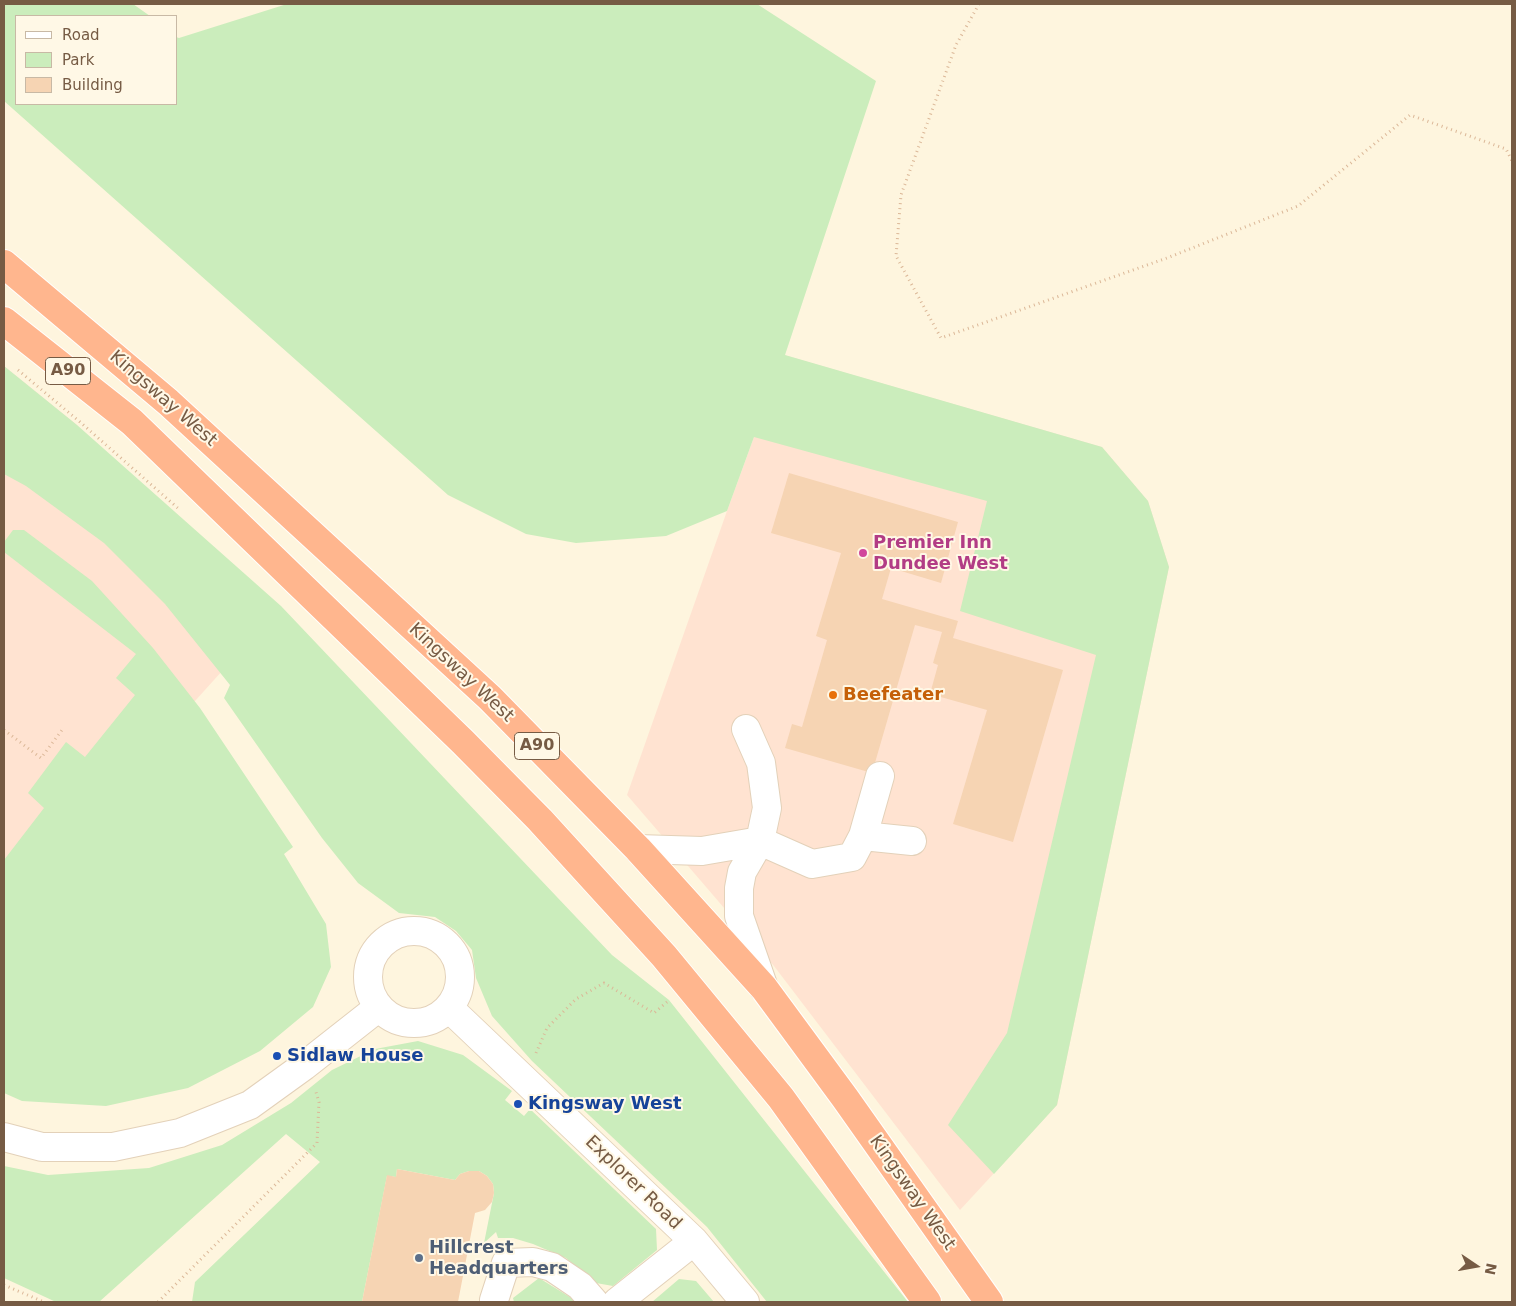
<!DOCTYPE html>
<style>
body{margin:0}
#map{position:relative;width:1516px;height:1306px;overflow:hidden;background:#fef5de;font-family:"DejaVu Sans",sans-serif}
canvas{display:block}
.frame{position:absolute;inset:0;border:5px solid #765b44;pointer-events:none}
.legend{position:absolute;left:15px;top:15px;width:162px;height:90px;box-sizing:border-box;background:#fff8e6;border:1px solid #c8b9a5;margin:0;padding:6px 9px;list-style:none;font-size:15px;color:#765b44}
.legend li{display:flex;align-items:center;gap:10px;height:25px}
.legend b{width:25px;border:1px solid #c8b9a5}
.north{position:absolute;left:1451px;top:1241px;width:50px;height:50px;-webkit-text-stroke:4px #fff8e6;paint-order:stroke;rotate:102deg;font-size:14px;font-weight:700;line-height:20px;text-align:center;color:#765b44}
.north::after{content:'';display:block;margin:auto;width:18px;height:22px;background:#765b44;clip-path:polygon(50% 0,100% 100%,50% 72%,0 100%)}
</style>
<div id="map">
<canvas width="1516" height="1306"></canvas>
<div class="frame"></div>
<ul class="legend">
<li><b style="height:6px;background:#fff"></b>Road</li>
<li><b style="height:14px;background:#cbedbc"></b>Park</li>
<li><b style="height:14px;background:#f6d4b3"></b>Building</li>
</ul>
<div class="north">N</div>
</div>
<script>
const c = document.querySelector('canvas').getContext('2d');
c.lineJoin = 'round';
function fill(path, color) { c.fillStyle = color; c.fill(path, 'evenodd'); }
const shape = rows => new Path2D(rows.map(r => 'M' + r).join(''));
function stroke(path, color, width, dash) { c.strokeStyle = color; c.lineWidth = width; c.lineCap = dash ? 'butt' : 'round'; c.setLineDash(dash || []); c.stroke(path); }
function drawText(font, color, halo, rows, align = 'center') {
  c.font = font + ' "DejaVu Sans",sans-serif'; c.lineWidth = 4; c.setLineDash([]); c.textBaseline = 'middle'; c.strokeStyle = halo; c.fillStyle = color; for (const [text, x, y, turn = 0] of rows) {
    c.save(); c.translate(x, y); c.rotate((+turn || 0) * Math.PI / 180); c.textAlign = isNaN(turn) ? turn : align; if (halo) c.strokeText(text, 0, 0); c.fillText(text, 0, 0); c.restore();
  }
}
fill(shape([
 [784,355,1102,447,1148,501,1169,567,1057,1105,960,1210,774,966,627,795,727,511],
 [4,366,77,425,242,649,176,722,4,932]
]), '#ffe3d1');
fill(shape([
 [4,4,133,4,150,16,16,16,16,104,176,104,176,37,179,38,287,4,757,4,876,81,785,355,1102,447,1148,501,1169,567,1057,1105,994,1174,948,1125,1007,1033,1096,655,960,611,987,501,754,437,727,511,666,536,576,543,526,534,448,495,4,101],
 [4,366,77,425,281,606,612,955,669,1000,908,1302,767,1302,707,1227,532,1061,492,1016,476,978,472,950,456,931,435,917,399,913,358,883,322,838,224,698,230,685,165,604,104,543,26,486,4,474],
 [13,530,24,530,92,581,153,648,200,708,293,847,284,854,326,924,331,967,313,1007,260,1051,188,1088,106,1106,22,1101,4,1093,4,860,44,808,28,793,66,742,85,757,135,695,116,678,136,654,4,552,4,542],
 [418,1041,463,1055,512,1091,505,1100,524,1116,530,1109,656,1229,657,1250,613,1286,596,1283,566,1258,533,1244,513,1238,498,1238,496,1232,484,1243,494,1193,493,1184,487,1176,479,1171,469,1171,460,1174,455,1180,397,1169,396,1177,387,1176,362,1302,192,1302,195,1282,320,1162,286,1134,99,1302,56,1302,4,1278,4,1166,48,1175,149,1168,222,1145,291,1103,332,1070,375,1049],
 [539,1278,573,1299,575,1302,514,1302,513,1298],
 [679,1279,696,1281,714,1302,652,1302]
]), '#cbedbc');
fill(shape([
 [789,473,958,522,941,583,891,568,882,599,958,621,953,638,1063,670,1013,842,953,824,987,710,930,694,938,665,933,663,942,632,915,625,872,773,785,748,792,724,802,727,827,640,816,636,841,553,771,533],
 [397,1169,455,1180,460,1174,469,1171,479,1171,487,1176,493,1184,494,1193,492,1202,485,1210,475,1213,458,1302,362,1302,387,1175,396,1177]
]), '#f6d4b3');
const minor = shape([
 [746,729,761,763,767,808,760,841,742,872,739,888,739,916,764,988],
 [863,836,880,776],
 [638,849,702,851,760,841,812,864,852,857,863,836,912,841],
 '368 977a46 46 0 1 1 92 0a46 46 0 1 1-92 0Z',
 [449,1008,694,1241,745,1302],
 [4,1137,42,1147,113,1147,180,1133,250,1105,304,1066,379,1007],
 [494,1300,506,1263,533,1262,552,1267,580,1286,594,1302],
 [617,1302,694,1241]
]);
const highway = shape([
 [4,264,168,402,490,698,638,849,764,988,845,1098,989,1302],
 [4,321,132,422,463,742,540,820,664,956,781,1098,927,1302]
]);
stroke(minor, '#e3d1b9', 30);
stroke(highway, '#fff', 30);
stroke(shape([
 [979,4,956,45,901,195,896,256,941,338,1167,258,1298,206,1410,115,1506,149,1512,161],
 [18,370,80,422,180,510],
 [4,730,41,758,62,730],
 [536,1053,547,1028,576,999,604,983,654,1013,667,1002],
 [4,1285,44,1302],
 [158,1302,317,1143,319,1102,316,1092]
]), '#dbb797', 3, [1, 4]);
stroke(minor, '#fff', 28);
stroke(highway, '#ffb68e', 28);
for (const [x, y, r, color] of [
 [863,553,5,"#d1479c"],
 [833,695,5,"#e8710a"],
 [277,1056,5,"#1a4fb4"],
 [518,1104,5,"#1a4fb4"],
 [419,1258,5,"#5c6f8a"]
]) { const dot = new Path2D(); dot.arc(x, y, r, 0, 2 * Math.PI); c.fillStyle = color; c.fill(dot); stroke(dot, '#fff8e6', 2); }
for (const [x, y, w] of [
 [68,371,45],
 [537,746,45]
]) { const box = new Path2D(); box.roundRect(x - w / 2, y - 13.5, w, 27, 4); c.fillStyle = '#fff8e6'; c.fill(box); stroke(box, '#765b44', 1); }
drawText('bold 16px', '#765b44', null, [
 ["A90",68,371],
 ["A90",537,746]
]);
drawText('18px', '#765b44', '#fff8e6', [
 ["Kingsway West",163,399,41],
 ["Kingsway West",461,673,43],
 ["Explorer Road",633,1183,44],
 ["Kingsway West",912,1193,55]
]);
drawText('bold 18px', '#b23c85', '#fff8e6', [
 ["Premier Inn",873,543],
 ["Dundee West",873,564]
], 'left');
drawText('bold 18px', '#c56008', '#fff8e6', [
 ["Beefeater",843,695]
], 'left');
drawText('bold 18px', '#164399', '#fff8e6', [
 ["Sidlaw House",287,1056],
 ["Kingsway West",528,1104]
], 'left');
drawText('bold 18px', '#4e5e75', '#fff8e6', [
 ["Hillcrest",429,1248],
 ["Headquarters",429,1269]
], 'left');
</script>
